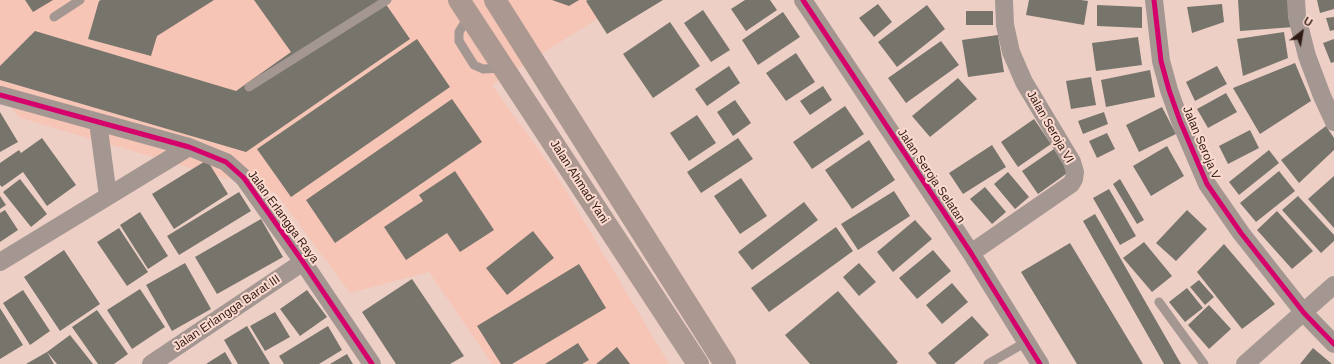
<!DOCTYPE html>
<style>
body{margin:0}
#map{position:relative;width:1334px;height:364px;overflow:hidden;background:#eecfc6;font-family:Helvetica,sans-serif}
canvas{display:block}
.north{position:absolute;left:1282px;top:12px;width:40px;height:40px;-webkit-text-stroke:3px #fddacf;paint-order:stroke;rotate:31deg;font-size:11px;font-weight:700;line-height:16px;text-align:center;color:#2f1b15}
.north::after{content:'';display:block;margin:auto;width:14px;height:18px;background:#2f1b15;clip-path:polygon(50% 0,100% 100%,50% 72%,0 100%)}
</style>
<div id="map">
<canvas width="1334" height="364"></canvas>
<div class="north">U</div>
</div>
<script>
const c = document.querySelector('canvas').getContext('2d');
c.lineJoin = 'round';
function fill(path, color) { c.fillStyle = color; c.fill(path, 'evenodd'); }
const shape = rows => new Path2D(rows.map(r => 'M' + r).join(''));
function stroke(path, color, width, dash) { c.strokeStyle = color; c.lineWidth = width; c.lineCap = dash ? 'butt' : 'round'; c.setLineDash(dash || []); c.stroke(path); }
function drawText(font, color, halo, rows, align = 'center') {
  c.font = font + ' Helvetica,sans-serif'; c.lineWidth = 4; c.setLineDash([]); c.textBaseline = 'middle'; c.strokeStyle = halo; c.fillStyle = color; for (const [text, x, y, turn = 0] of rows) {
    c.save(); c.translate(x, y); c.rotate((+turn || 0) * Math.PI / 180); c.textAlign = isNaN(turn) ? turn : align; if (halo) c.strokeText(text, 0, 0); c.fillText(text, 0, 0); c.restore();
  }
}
fill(shape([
 [0,0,627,0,492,85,556,174,669,364,492,364,429,272,350,293,276,193,20,118,0,95]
]), '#f6c5b6');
fill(shape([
 [25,0,53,0,33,12],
 [101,0,214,0,157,36,151,56,88,39,99,1],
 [254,0,383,0,410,39,246,152,0,80,0,66,35,31,236,91,291,52],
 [552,0,579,0,569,6],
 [588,0,663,0,607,34,586,1],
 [745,0,770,0,777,10,746,31,731,9],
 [1029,0,1081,0,1088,1,1084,25,1026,15],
 [1238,0,1292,0,1294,27,1240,31],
 [1317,0,1334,0,1334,9,1320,13],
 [878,4,892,22,874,37,859,18],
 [1222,4,1224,22,1192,33,1187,7],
 [927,5,945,29,897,67,878,42],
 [1097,5,1142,7,1142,28,1097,26],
 [703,10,730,50,711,62,684,23],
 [966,11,993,11,993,25,966,25],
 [783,12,800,37,758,65,742,40],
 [1334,17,1334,30,1330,31,1326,18],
 [670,22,700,66,653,98,623,54],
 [1284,32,1288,58,1243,76,1237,39],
 [998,35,1004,72,968,77,962,40],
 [1138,37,1142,65,1096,71,1092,43],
 [417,39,450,87,291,197,257,149],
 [1334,39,1334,62,1331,63,1323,43],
 [941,41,959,65,906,103,888,78],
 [796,53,815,82,786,101,766,73],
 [1295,63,1311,101,1260,134,1233,88],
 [729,66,740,83,707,106,695,89],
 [1217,66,1227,84,1195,101,1186,82],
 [1150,70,1155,97,1106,107,1101,80],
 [1091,77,1096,105,1071,109,1066,81],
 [958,78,977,99,930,137,912,116],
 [823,86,832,100,810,115,800,101],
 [1226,93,1237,112,1208,128,1197,109],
 [452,99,482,142,335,243,306,200],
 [735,100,751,123,733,136,717,112],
 [845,106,864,134,812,169,793,142],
 [1162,107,1176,134,1139,152,1126,125],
 [0,112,18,142,0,152],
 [1104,112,1108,124,1083,134,1078,121],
 [697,115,716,143,689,161,670,133],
 [1034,119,1051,144,1018,167,1001,142],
 [1326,126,1334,138,1334,150,1299,183,1281,160],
 [1250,130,1259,148,1228,164,1219,146],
 [1107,133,1115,149,1097,158,1089,141],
 [42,138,76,185,47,206,23,172,2,187,0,185,0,163,19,150,21,153],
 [738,138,753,159,701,193,687,172],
 [869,140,895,180,852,209,825,170],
 [992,145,1006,167,963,194,949,173],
 [1167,146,1184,176,1151,196,1133,166],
 [1054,149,1070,171,1038,194,1022,171],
 [1269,150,1279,163,1239,195,1229,182],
 [207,160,228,194,174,229,152,194],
 [455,171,494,230,460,252,447,233,406,260,384,227,423,201,419,195],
 [1279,171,1295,191,1256,222,1240,203],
 [1008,172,1029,197,1015,209,994,184],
 [1334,176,1334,228,1308,199],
 [741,178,767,216,740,234,714,196],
 [20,179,47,214,31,227,3,192],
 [1120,179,1144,220,1137,224,1113,184],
 [985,187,1006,212,992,224,970,199],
 [1109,189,1136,236,1120,245,1093,198],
 [894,191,910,216,858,250,841,224],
 [239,192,251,211,179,255,167,236],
 [0,196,6,205,0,209],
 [1298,196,1334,235,1334,241,1321,253,1282,210],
 [804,202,818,220,752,270,738,252],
 [5,210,18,230,0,242,0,213],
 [1187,210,1207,229,1176,261,1156,243],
 [1277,211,1313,251,1292,269,1257,230],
 [140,212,168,256,148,269,120,225],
 [1095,214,1181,364,1164,364,1083,221],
 [261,219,283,257,217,294,195,257],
 [915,220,932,239,893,272,877,252],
 [836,227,853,251,769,312,751,288],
 [119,228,148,272,127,286,97,242],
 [533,231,554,258,507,295,486,268],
 [1144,242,1172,276,1152,292,1123,258],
 [1070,243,1143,364,1077,364,1021,272],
 [1224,244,1275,304,1242,329,1197,272],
 [64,250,100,304,60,331,24,277],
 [933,250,951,271,917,299,899,278],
 [185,263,211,309,172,331,146,285],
 [859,263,876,282,859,296,843,277],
 [579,264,606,308,512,364,501,364,477,326],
 [412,279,464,356,450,364,396,364,362,312],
 [1199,280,1214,297,1205,305,1190,287],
 [952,283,968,302,942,324,926,305],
 [1187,288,1203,308,1185,322,1169,302],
 [140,289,165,327,132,349,107,310],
 [23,290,50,331,30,345,3,303],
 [307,290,327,317,300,336,280,309],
 [838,291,898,362,896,364,810,364,785,335],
 [1209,305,1231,329,1209,349,1188,325],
 [0,308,23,345,0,359],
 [97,310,128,354,114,364,98,364,72,327],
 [275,312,290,337,265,351,250,326],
 [972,316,989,335,954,364,937,364,928,353],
 [247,326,270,364,238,364,224,340],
 [328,326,342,350,319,364,284,364,279,356],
 [70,335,93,364,57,364,47,352],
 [578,343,589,360,582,364,545,364],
 [617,347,630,364,596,364],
 [1313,348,1332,364,1300,364],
 [47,352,54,364,26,364],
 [225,352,232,364,206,364],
 [347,354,353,364,330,364]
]), '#76746b');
stroke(shape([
 [469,16,459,32,459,41,474,65,483,69,503,68],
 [54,17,80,0],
 [249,87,387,0],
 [1159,302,1204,364],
 [988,364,1026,342]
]), '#a49691', 9);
stroke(shape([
 [803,0,971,253,1040,364],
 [1154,0,1161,61,1169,90,1180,121,1207,184,1241,233,1304,313,1334,344],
 [1296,0,1297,17,1307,56,1322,96,1334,122],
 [0,95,189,147,226,162,244,178,303,262,372,364],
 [98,122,108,196],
 [971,253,1071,184,1074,179,1075,172,1072,162,1024,82,1011,52,1005,25,1004,0],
 [0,262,189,147],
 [151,364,303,262],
 [1245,364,1334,285]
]), '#a49691', 18);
stroke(shape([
 [459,0,698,364],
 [495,0,725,364]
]), '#ab9890', 22);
stroke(shape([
 [803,0,971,253,1040,364],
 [1154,0,1161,61,1169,90,1180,121,1207,184,1241,233,1304,313,1334,344],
 [0,95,189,147,226,162,244,178,303,262,372,364]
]), '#d6006c', 5);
drawText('12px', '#2f1b15', '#fddacf', [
 ["Jalan Seroja VI",1050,127,60],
 ["Jalan Seroja V",1201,143,67],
 ["Jalan Seroja Selatan",931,176,56],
 ["Jalan Ahmad Yani",579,182,57],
 ["Jalan Erlangga Raya",283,217,54],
 ["Jalan Erlangga Barat III",227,313,-34]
]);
</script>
